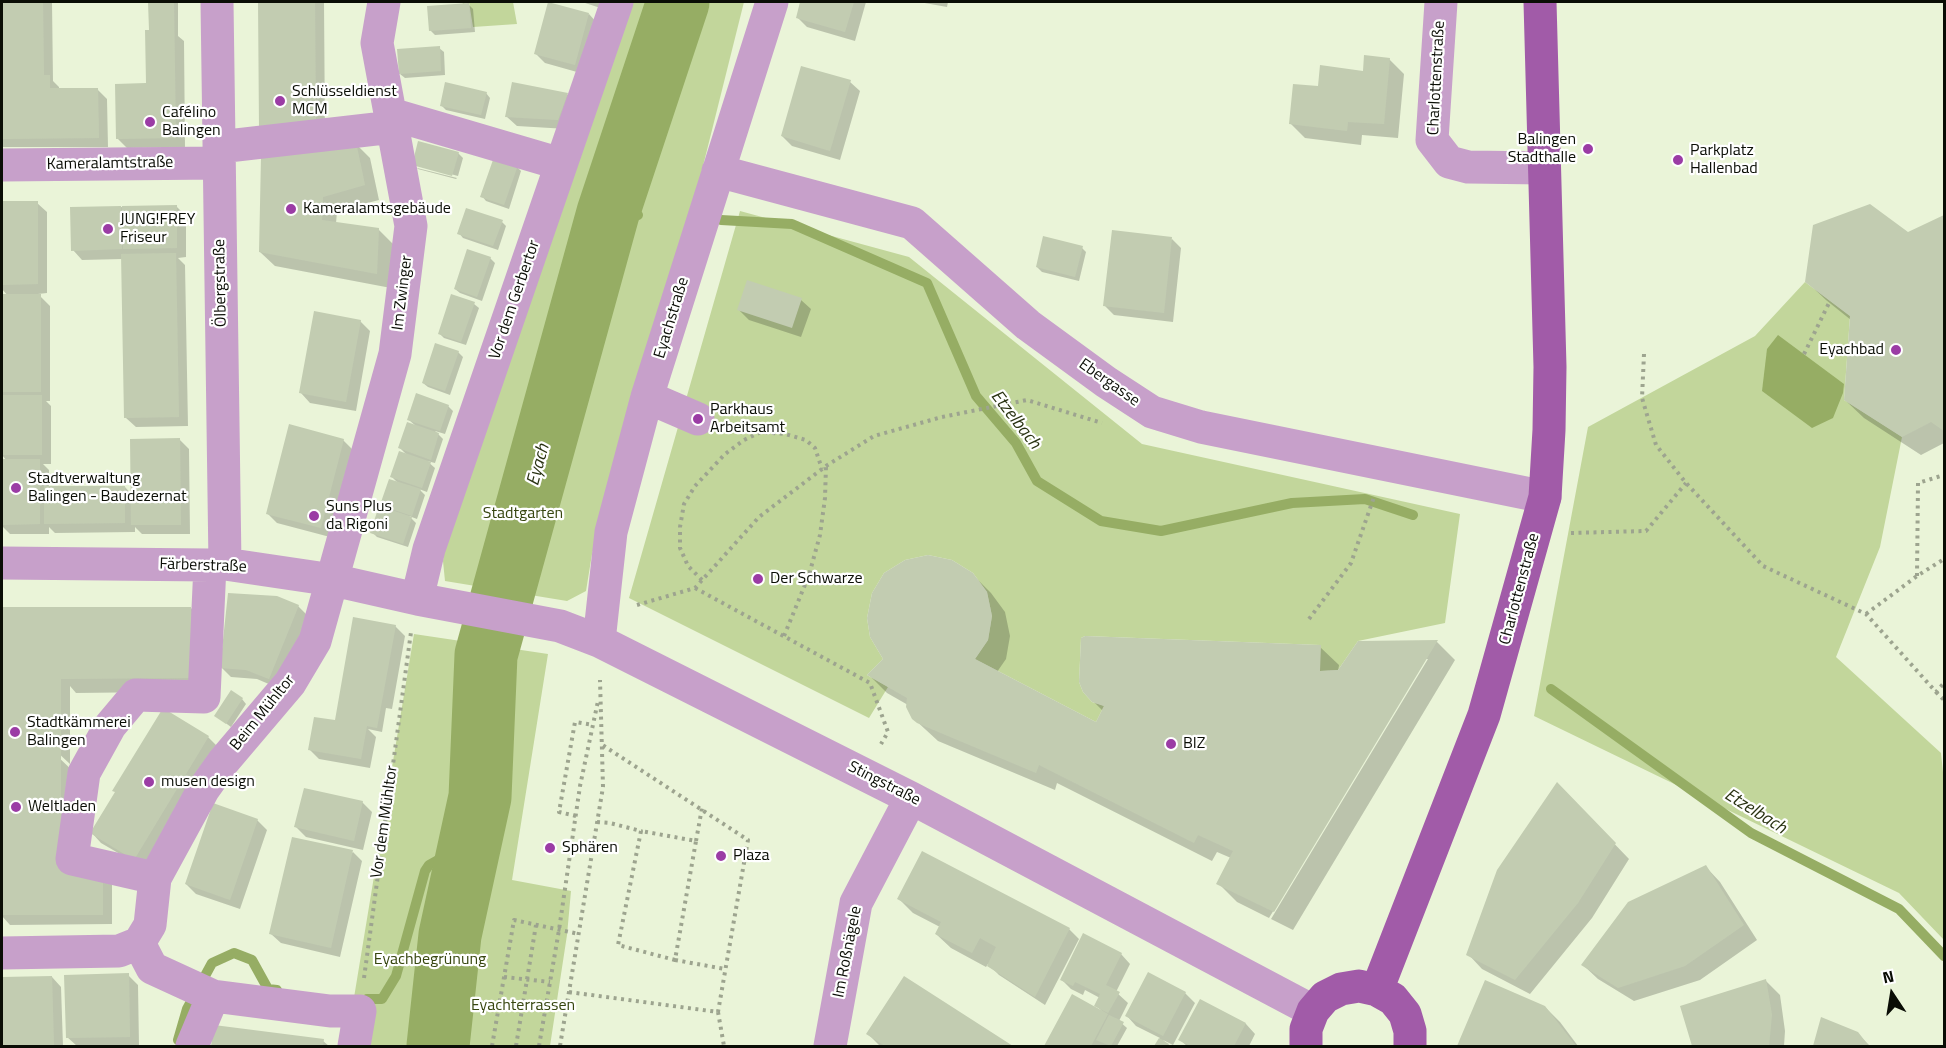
<!DOCTYPE html>
<meta charset="utf-8">
<style>
body{margin:0}
#map{position:relative;width:1946px;height:1048px;overflow:hidden;background:#eaf4d8;font-family:"Titillium Web",sans-serif}
canvas{display:block}
.frame{position:absolute;inset:0;border:3px solid #0a0d05;pointer-events:none}
.north{position:absolute;left:1862px;top:964px;width:60px;height:60px;-webkit-text-stroke:4px #fff;paint-order:stroke;rotate:348deg;font-size:16px;font-weight:700;line-height:24px;text-align:center;color:#0a0d05}
.north::after{content:'';display:block;margin:auto;width:21px;height:27px;background:#0a0d05;clip-path:polygon(50% 0,100% 100%,50% 72%,0 100%)}
</style>
<div id="map">
<canvas width="1946" height="1048"></canvas>
<div class="frame"></div>
<div class="north">N</div>
</div>
<script>
const c = document.querySelector('canvas').getContext('2d');
c.lineJoin = 'round';
function fill(path, color) { c.fillStyle = color; c.fill(path, 'evenodd'); }
const shape = rows => new Path2D(rows.map(r => 'M' + r).join(''));
function stroke(path, color, width, dash) { c.strokeStyle = color; c.lineWidth = width; c.lineCap = dash ? 'butt' : 'round'; c.setLineDash(dash || []); c.stroke(path); }
function drawText(font, color, halo, rows, align = 'center') {
  c.font = font + ' "Titillium Web",sans-serif'; c.lineWidth = 4.5; c.setLineDash([]); c.textBaseline = 'middle'; c.strokeStyle = halo; c.fillStyle = color; for (const [text, x, y, turn = 0] of rows) {
    c.save(); c.translate(x, y); c.rotate((+turn || 0) * Math.PI / 180); c.textAlign = isNaN(turn) ? turn : align; if (halo) c.strokeText(text, 0, 0); c.fillText(text, 0, 0); c.restore();
  }
}
fill(shape([
 [462,2,513,2,517,24,473,27,469,2,463,4],
 [617,2,744,2,698,186,592,554,586,591,567,601,445,581,443,561,453,480],
 [740,211,909,257,1142,444,1460,514,1445,623,1358,641,1338,670,1320,671,1320,645,1085,636,1081,638,1079,682,1083,692,1092,702,1104,706,1096,722,975,659,988,640,992,616,987,592,973,573,952,560,928,555,905,560,884,573,872,593,867,618,870,637,883,659,867,675,888,687,869,718,629,598],
 [1805,282,1850,316,1844,400,1902,437,1880,547,1836,657,1941,753,1944,782,1944,940,1899,893,1534,716,1588,427,1755,336],
 [414,634,548,654,512,880,571,891,567,935,550,1046,346,1046]
]), '#c2d69b');
fill(shape([
 [1778,335,1844,384,1843,393,1833,418,1812,428,1762,391,1767,349]
]), '#96ad64');
fill(shape([
 [2,2,52,2,53,81,59,87,59,90,97,89,107,99,108,147,2,147],
 [150,2,178,2,178,36,184,41,185,147,127,148,117,138,147,85],
 [260,2,324,2,325,137,260,128],
 [582,2,623,2,619,14],
 [802,2,866,2,855,41,807,27,797,17],
 [919,2,948,2,947,7],
 [469,5,473,9,475,32,435,35,430,30],
 [589,14,598,24,584,74,545,63,535,53],
 [439,48,444,52,445,75,405,78,400,74],
 [1389,59,1404,74,1398,138,1362,135,1361,145,1305,138,1290,123,1319,88,1364,72],
 [850,82,860,91,840,160,792,146,782,136],
 [486,93,490,98,485,119,446,110,441,105],
 [567,94,576,104,567,129,517,126,507,117],
 [355,143,370,158,379,200,337,211,336,224,378,229,393,244,391,288,275,266,260,252],
 [458,153,463,158,458,176,413,164],
 [517,167,521,171,509,209,486,201,482,196],
 [417,168,457,178,456,179,418,169],
 [2,203,37,203,47,212,47,293,38,294,50,306,50,401,46,401,51,406,51,464,43,464,49,470,49,487,125,487,132,495,179,439,189,449,190,534,142,534,135,527,135,532,55,533,49,527,49,534,10,534,2,526,2,461,7,461,2,455,2,296,8,296,2,289],
 [176,206,186,216,186,257,178,258,185,265,188,426,136,427,126,418,123,259,82,260,73,250,72,208],
 [1944,216,1944,443,1921,455,1864,418,1845,400,1851,320,1826,300,1807,282],
 [502,222,506,226,498,250,463,238,459,233],
 [1172,239,1181,248,1173,322,1114,315,1105,306],
 [1082,248,1086,252,1079,281,1042,272,1037,267],
 [490,258,495,263,482,301,460,293,455,289],
 [801,300,811,309,801,337,749,320,739,310],
 [474,304,479,308,466,345,444,338,439,333],
 [360,321,370,331,356,411,310,403,301,393],
 [458,352,463,357,450,395,428,387,423,383],
 [448,406,453,411,445,434,435,431,443,439,435,463,427,461,435,468,427,492,419,489,425,495,417,519,409,516,416,523,408,547,377,537,372,532,388,511,382,504,398,483,391,476,407,455,400,448,417,427,409,420],
 [343,440,353,450,330,537,277,523,267,513],
 [972,574,991,593,1005,612,1010,636,1006,659,997,672,1097,724,1103,711,1093,701,1320,647,1339,665,1338,672,1359,643,1437,642,1455,660,1293,930,1271,919,1428,659,1425,659,1269,918,1237,902,1218,883,1231,858,1217,852,1212,861,1057,783,1055,790,938,741,913,718,908,705,887,693,869,675],
 [298,606,308,616,278,688,257,679,231,677,221,667],
 [191,608,200,618,201,687,160,692,76,693,70,686,70,764,56,751,54,753,75,773,75,874,112,883,112,924,10,925,2,916,2,609],
 [395,626,405,636,392,709,386,708,382,732,368,729,376,737,370,768,319,759,309,749,339,723],
 [242,699,246,704,231,727,216,716],
 [208,737,218,747,144,868,101,843,92,833],
 [1557,784,1629,859,1592,918,1530,994,1482,969,1468,954],
 [362,802,372,812,363,850,306,837,296,827],
 [257,820,267,830,240,909,196,894,186,884],
 [353,852,362,861,340,957,281,943,271,934],
 [1706,867,1720,882,1757,940,1700,980,1634,1001,1598,979,1583,965],
 [899,899,1069,929,1079,939,1045,1005,999,975,988,964,986,967,951,948,936,934,940,927,913,913],
 [1121,954,1130,964,1116,992,1128,1003,1119,1021,1127,1028,1117,1046,1046,1046,1073,996,1102,1011,1096,1006,1100,998,1085,990,1083,995,1071,989,1061,979],
 [128,975,138,985,139,1046,77,1046,67,1037],
 [52,977,61,987,63,1046,2,1046,2,979],
 [905,978,1011,1046,880,1046,868,1034],
 [1765,980,1780,995,1785,1031,1784,1046,1694,1046,1682,1007],
 [1485,982,1545,1007,1560,1022,1578,1046,1459,1046],
 [1185,993,1195,1003,1173,1045,1163,1040,1169,1046,1156,1046,1160,1038,1136,1026,1127,1016],
 [1201,1001,1246,1024,1255,1034,1249,1046,1187,1046,1180,1040],
 [1822,1019,1857,1033,1870,1046,1814,1046],
 [215,1027,323,1041,329,1046,213,1046]
]), '#0003');
stroke(shape([
 [608,213,638,215],
 [721,220,792,224,927,283,976,396,1016,443,1037,481,1101,521,1161,531,1292,503,1365,499,1413,515],
 [1551,689,1751,833,1899,909,1944,956],
 [367,999,382,999,396,976,425,871,429,865,470,842],
 [178,1040,187,1009,212,963,234,953,252,960,268,989,277,990]
]), '#96ad64', 10);
stroke(shape([
 [438,1046,450,935,480,797,486,655,608,213,678,2]
]), '#96ad64', 63);
fill(shape([
 [2,2,43,2,44,75,50,75,50,88,98,88,99,138,2,139],
 [148,2,174,2,176,138,116,139,115,84,146,83,145,30,149,30],
 [258,2,315,2,316,128,259,128],
 [548,2,589,13,575,65,534,54],
 [800,2,854,2,845,32,796,18],
 [469,3,471,28,429,31,427,6],
 [440,46,441,71,399,74,397,49],
 [1364,55,1390,58,1384,124,1348,122,1347,131,1289,124,1293,84,1318,86,1320,65,1363,71],
 [801,66,851,80,830,151,781,136],
 [445,82,487,92,481,115,440,106],
 [512,82,568,93,558,120,505,117],
 [418,141,459,152,452,176,412,165],
 [356,142,365,185,323,197,322,220,379,228,377,274,259,252,261,157],
 [494,157,518,165,504,205,480,197],
 [2,201,38,201,38,284,2,285],
 [1870,204,1908,232,1944,215,1944,431,1931,422,1902,437,1844,400,1850,316,1805,282,1813,225],
 [177,205,177,248,123,249,122,206],
 [121,206,122,249,71,251,70,207],
 [466,208,503,220,493,246,457,234],
 [1112,230,1172,237,1164,313,1103,306],
 [1043,236,1083,246,1075,277,1036,267],
 [467,249,491,257,477,297,454,289],
 [176,253,179,417,124,418,121,254],
 [747,280,802,298,792,328,737,310],
 [2,294,41,294,41,392,2,392],
 [451,294,475,302,461,342,438,334],
 [314,311,361,320,346,402,299,393],
 [435,343,459,351,445,391,422,383],
 [416,393,449,405,440,431,407,420],
 [2,395,42,395,42,455,2,455],
 [407,422,439,433,431,460,398,448],
 [289,424,344,439,321,528,266,514],
 [180,438,181,525,131,525,130,439],
 [399,451,431,462,422,488,390,477],
 [2,459,40,459,40,524,2,525],
 [389,479,421,489,412,516,380,505],
 [44,486,125,486,125,523,44,524],
 [379,506,412,517,403,544,370,533],
 [928,555,952,560,973,573,987,592,992,616,988,640,975,659,1096,722,1104,706,1092,702,1083,692,1079,682,1081,638,1085,636,1321,645,1320,671,1338,670,1358,641,1438,640,1274,912,1216,884,1233,851,1198,835,1194,843,1039,765,1036,773,917,723,912,719,906,707,907,698,867,675,883,659,870,637,867,618,872,593,884,573,905,560],
 [228,593,277,596,299,605,269,679,246,670,220,668],
 [2,607,191,607,191,678,61,679,61,872,103,872,103,915,2,915],
 [353,617,396,625,377,728,367,726,361,759,308,750,314,717,335,720],
 [231,690,243,698,226,724,214,716],
 [163,708,209,736,134,860,90,833,115,792,112,791],
 [1557,782,1616,843,1578,903,1515,980,1466,955,1497,870],
 [304,788,363,801,354,841,294,827],
 [213,803,258,819,230,900,185,884],
 [292,837,353,850,331,948,269,934],
 [922,851,1070,928,1035,997,987,966,996,947,980,938,972,953,935,934,941,922,897,899],
 [1706,865,1744,925,1685,966,1618,988,1581,965,1628,902],
 [1083,933,1122,953,1106,985,1120,992,1108,1013,1094,1006,1100,994,1075,982,1073,986,1060,980],
 [1148,972,1186,992,1163,1036,1125,1016],
 [129,973,130,1037,66,1038,64,975],
 [52,976,54,1046,2,1046,2,977],
 [904,976,1013,1046,885,1046,866,1034],
 [1766,979,1772,1015,1769,1046,1692,1046,1680,1006],
 [1485,980,1545,1006,1576,1046,1457,1046],
 [1072,994,1108,1014,1091,1046,1044,1046],
 [1200,999,1246,1023,1234,1046,1190,1046,1178,1040],
 [1109,1015,1124,1022,1111,1046,1096,1040],
 [1821,1017,1858,1032,1869,1046,1813,1046],
 [214,1025,324,1039,323,1046,211,1046],
 [1159,1038,1169,1044,1168,1046,1154,1046]
]), '#c2ccb1');
stroke(shape([
 [1644,354,1642,398,1656,445,1686,483,1763,566,1866,614,1936,692,1944,683],
 [1804,354,1830,301],
 [1571,533,1646,531,1686,483],
 [1917,576,1918,483,1944,475],
 [702,580,688,566,680,548,680,527,684,504,695,486,725,454,744,440,761,432,785,434,806,440,815,448,822,469],
 [695,588,870,683,888,732,881,744],
 [637,605,695,588,759,517,826,466,874,436,942,417,1027,400,1102,423],
 [1866,614,1917,576,1944,559],
 [1309,619,1351,563,1374,497],
 [784,636,809,575,820,535,825,498,826,466],
 [1936,692,1944,700],
 [576,816,559,812,575,722,593,725],
 [597,822,610,823,641,831,618,945,675,960,696,841,641,831],
 [696,841,702,808],
 [675,960,725,969],
 [504,977,550,982],
 [364,978,411,632],
 [569,992,718,1012,748,840,601,744],
 [718,1012,724,1046],
 [492,1046,514,920,579,934],
 [516,1046,536,925],
 [539,1046,559,930,580,786,598,701],
 [560,1046,603,787,600,680]
]), '#9da48f', 4, [3, 4.5]);
stroke(shape([
 [217,2,225,564],
 [1441,2,1432,140,1449,162,1468,167,1544,168],
 [391,114,561,164],
 [219,147,393,127],
 [2,165,219,163],
 [718,171,912,223,1028,325,1106,382,1152,412,1201,427,1545,497],
 [647,397,698,419],
 [2,563,210,565,225,564,333,580,417,599,560,626,599,641,911,798,1313,1011],
 [417,599,429,549,617,2],
 [599,641,611,532,647,397,772,2],
 [155,878,72,859,84,773,110,726,136,695,204,697,210,565],
 [139,943,152,968,213,996,330,1011,360,1011,354,1046],
 [2,953,119,951,139,943,150,925,155,878,203,790,223,762,290,683,315,641,395,354,411,226,377,43,384,2],
 [192,1046,213,996],
 [830,1046,856,903,911,798]
]), '#c7a0ca', 33);
stroke(shape([
 [1377,990,1484,715,1545,497,1549,430,1550,367,1540,2],
 [1306,1046,1306,1029,1313,1011,1325,997,1341,989,1359,986,1377,990,1393,999,1405,1014,1410,1031,1410,1046]
]), '#a15ba8', 33);
for (const [x, y, r, color] of [
 [280,101,6,"#9b3ca5"],
 [150,122,6,"#9b3ca5"],
 [1588,149,6,"#9b3ca5"],
 [1678,160,6,"#9b3ca5"],
 [291,209,6,"#9b3ca5"],
 [108,229,6,"#9b3ca5"],
 [1896,350,6,"#9b3ca5"],
 [698,419,6,"#9b3ca5"],
 [16,488,6,"#9b3ca5"],
 [314,516,6,"#9b3ca5"],
 [758,579,6,"#9b3ca5"],
 [15,732,6,"#9b3ca5"],
 [1171,744,6,"#9b3ca5"],
 [149,782,6,"#9b3ca5"],
 [16,807,6,"#9b3ca5"],
 [550,848,6,"#9b3ca5"],
 [721,856,6,"#9b3ca5"]
]) { const dot = new Path2D(); dot.arc(x, y, r, 0, 2 * Math.PI); c.fillStyle = color; c.fill(dot); stroke(dot, '#fff', 2); }
drawText('16px', '#0a0d05', '#fff', [
 ["Charlottenstraße",1437,78,-87],
 ["Kameralamtstraße",110,164,-1],
 ["Ölbergstraße",221,283,-91],
 ["Im Zwinger",403,293,-83],
 ["Vor dem Gerbertor",515,300,-71],
 ["Eyachstraße",672,318,-73],
 ["Ebergasse",1109,383,35],
 ["Färberstraße",203,566,2],
 ["Charlottenstraße",1520,589,-75],
 ["Beim Mühltor",263,713,-51],
 ["Stingstraße",884,784,27],
 ["Vor dem Mühltor",385,822,-82],
 ["Im Roßnägele",848,952,-79]
]);
drawText('16px', '#0a0d05', '#fff', [
 ["Schlüsseldienst",292,92],
 ["MCM",292,110],
 ["Cafélino",162,113],
 ["Balingen",162,131],
 ["Balingen",1576,140,"right"],
 ["Stadthalle",1576,158,"right"],
 ["Parkplatz",1690,151],
 ["Hallenbad",1690,169],
 ["Kameralamtsgebäude",303,209],
 ["JUNG!FREY",120,220],
 ["Friseur",120,238],
 ["Eyachbad",1884,350,"right"],
 ["Parkhaus",710,410],
 ["Arbeitsamt",710,428],
 ["Stadtverwaltung",28,479],
 ["Balingen - Baudezernat",28,497],
 ["Suns Plus",326,507],
 ["da Rigoni",326,525],
 ["Der Schwarze",770,579],
 ["Stadtkämmerei",27,723],
 ["Balingen",27,741],
 ["BIZ",1183,744],
 ["musen design",161,782],
 ["Weltladen",28,807],
 ["Sphären",562,848],
 ["Plaza",733,856]
], 'left');
drawText('16px', '#37460f', '#fff', [
 ["Stadtgarten",523,514],
 ["Eyachbegrünung",430,960],
 ["Eyachterrassen",523,1006]
]);
drawText('italic 18px', '#293212', '#fff', [
 ["Etzelbach",1015,420,52],
 ["Eyach",539,465,-75],
 ["Etzelbach",1755,812,32]
]);
</script>
